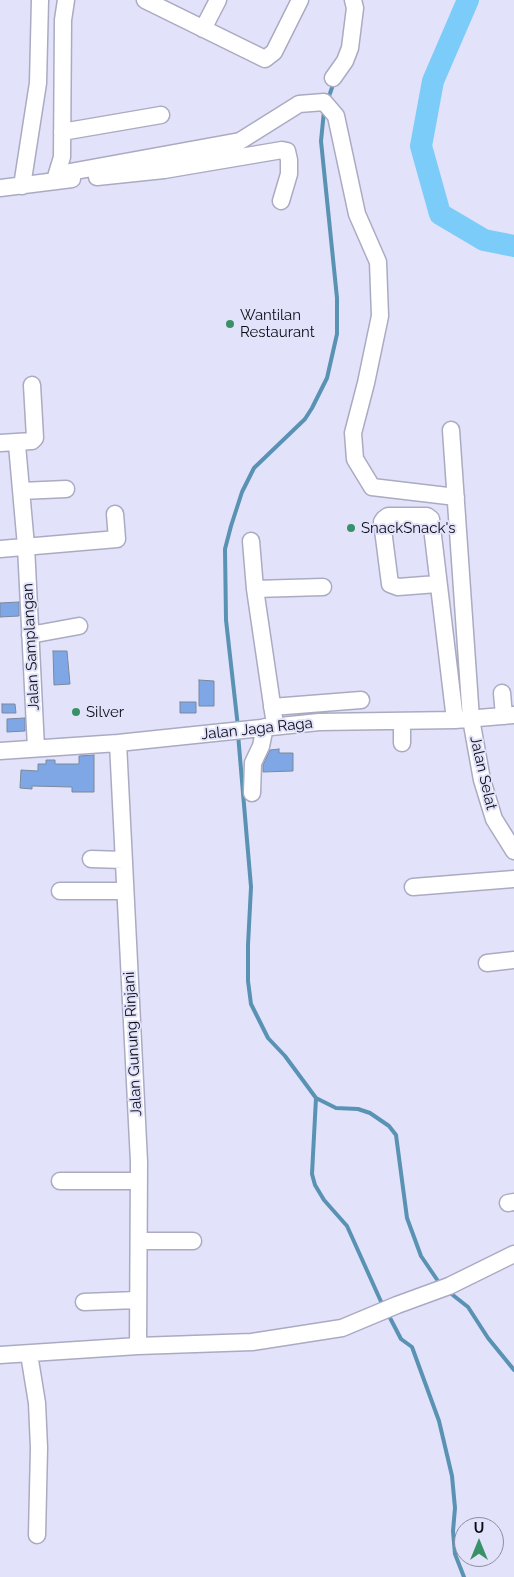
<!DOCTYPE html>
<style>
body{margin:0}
#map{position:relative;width:514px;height:1577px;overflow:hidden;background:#e2e3fb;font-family:Raleway,sans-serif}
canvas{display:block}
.north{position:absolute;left:454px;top:1517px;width:50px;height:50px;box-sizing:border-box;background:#e2e3fb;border:1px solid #8c8d9f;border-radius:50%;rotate:0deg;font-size:14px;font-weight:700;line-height:20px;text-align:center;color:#0c0c14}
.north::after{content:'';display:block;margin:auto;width:18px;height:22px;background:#399267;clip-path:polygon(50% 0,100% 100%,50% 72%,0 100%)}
</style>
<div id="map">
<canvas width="514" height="1577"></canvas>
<div class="north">U</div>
</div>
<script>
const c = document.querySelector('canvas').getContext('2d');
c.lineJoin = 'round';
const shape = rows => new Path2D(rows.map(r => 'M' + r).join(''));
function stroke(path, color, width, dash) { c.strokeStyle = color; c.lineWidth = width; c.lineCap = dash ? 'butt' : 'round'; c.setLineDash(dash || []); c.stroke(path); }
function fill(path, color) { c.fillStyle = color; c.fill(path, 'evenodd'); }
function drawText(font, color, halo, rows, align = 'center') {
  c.font = font + ' Raleway,sans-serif'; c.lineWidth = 4; c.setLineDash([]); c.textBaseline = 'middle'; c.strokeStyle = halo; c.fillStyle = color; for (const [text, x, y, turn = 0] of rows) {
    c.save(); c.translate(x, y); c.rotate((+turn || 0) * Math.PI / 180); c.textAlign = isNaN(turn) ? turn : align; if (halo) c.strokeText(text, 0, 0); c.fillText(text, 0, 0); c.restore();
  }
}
stroke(shape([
 [328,99,334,82],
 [238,727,226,620,225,549,231,526,242,492,254,468,305,419,312,408,327,378,337,334,337,298,321,141,324,111],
 [238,734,251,887,248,945,248,981,251,1004,268,1038,285,1056,316,1098,336,1108,358,1109,370,1113,389,1126,396,1135,407,1218,421,1256,440,1284],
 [316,1098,312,1174,315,1185,324,1200,347,1226,383,1306],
 [449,1292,468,1307,488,1338,514,1370],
 [388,1314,401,1339,412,1347,439,1421,452,1476,455,1508,453,1531,455,1554,464,1577]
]), '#5a92b4', 4);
stroke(shape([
 [468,0,433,81,421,146,440,214,484,240,514,246]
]), '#7bccf8', 22);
const building = shape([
 [19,602,19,616,0,617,0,603,19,602],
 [53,651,67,651,70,684,54,685,53,651],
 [199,680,214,681,214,706,199,706,199,680],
 [180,702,196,702,196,713,180,713,180,702],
 [2,704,15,704,16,713,2,713,2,704],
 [25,718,25,731,7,732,7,719,25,718],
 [279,749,279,753,293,753,293,771,263,772,263,765,270,750,279,749],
 [94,755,94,792,72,792,72,787,32,786,32,789,20,788,21,770,38,771,38,764,46,764,46,760,55,760,55,764,79,764,79,756,94,755]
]);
fill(building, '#7fa7e5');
stroke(building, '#7b889b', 1);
const minor = shape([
 [145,0,265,59,274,52,300,0],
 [203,29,218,0],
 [333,78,345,61,350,48,355,8,353,0],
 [62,132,161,115],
 [59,174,240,141,299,104,324,102,336,116,357,214,378,262,380,316,366,383,353,433,355,459,372,487,456,497],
 [97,177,164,170,282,150,287,151,289,160,289,174,281,201],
 [55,180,62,157,63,20,66,0],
 [22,186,38,83,40,0],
 [0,188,72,179],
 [451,430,471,719,482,780,494,819,514,851],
 [16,442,32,441,35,438,32,385],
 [0,443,16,442,17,445,26,546,36,748],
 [21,491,66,489],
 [251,541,255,589,275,725],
 [0,549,117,539,115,514],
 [437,584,398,587,390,584,382,522,384,519,388,516,427,516,431,519,455,720],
 [255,589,323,587],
 [30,635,79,626],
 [502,693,504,716],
 [272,707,361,700],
 [118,743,139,1162,138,1346],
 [402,743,402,721],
 [0,751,118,743,319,722,455,720,514,715],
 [252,793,253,763,261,746,265,727],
 [91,859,124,860],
 [413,887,514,879],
 [60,891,124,891],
 [487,963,514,960],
 [60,1181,139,1181],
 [508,1203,514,1202],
 [139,1241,193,1241],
 [84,1302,137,1300],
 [29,1354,37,1403,39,1448,37,1535],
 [0,1355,138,1346,252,1342,342,1328,397,1305,449,1286,514,1254]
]);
stroke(minor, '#aaabc2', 19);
stroke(minor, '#fff', 16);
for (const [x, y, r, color] of [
 [230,324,5,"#399267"],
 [351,528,5,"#399267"],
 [76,712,5,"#399267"]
]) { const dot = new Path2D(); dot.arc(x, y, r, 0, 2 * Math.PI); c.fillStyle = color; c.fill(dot); stroke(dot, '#e2e3fb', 2); }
drawText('15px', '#0c0c14', '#e2e3fb', [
 ["Wantilan",240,315],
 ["Restaurant",240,332],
 ["SnackSnack's",361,528],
 ["Silver",86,712]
], 'left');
drawText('15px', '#0c0c14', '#e2e3fb', [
 ["Jalan Samplangan",31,647,-93],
 ["Jalan Jaga Raga",257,729,-6],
 ["Jalan Selat",483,773,77],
 ["Jalan Gunung Rinjani",133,1044,-93]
]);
</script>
